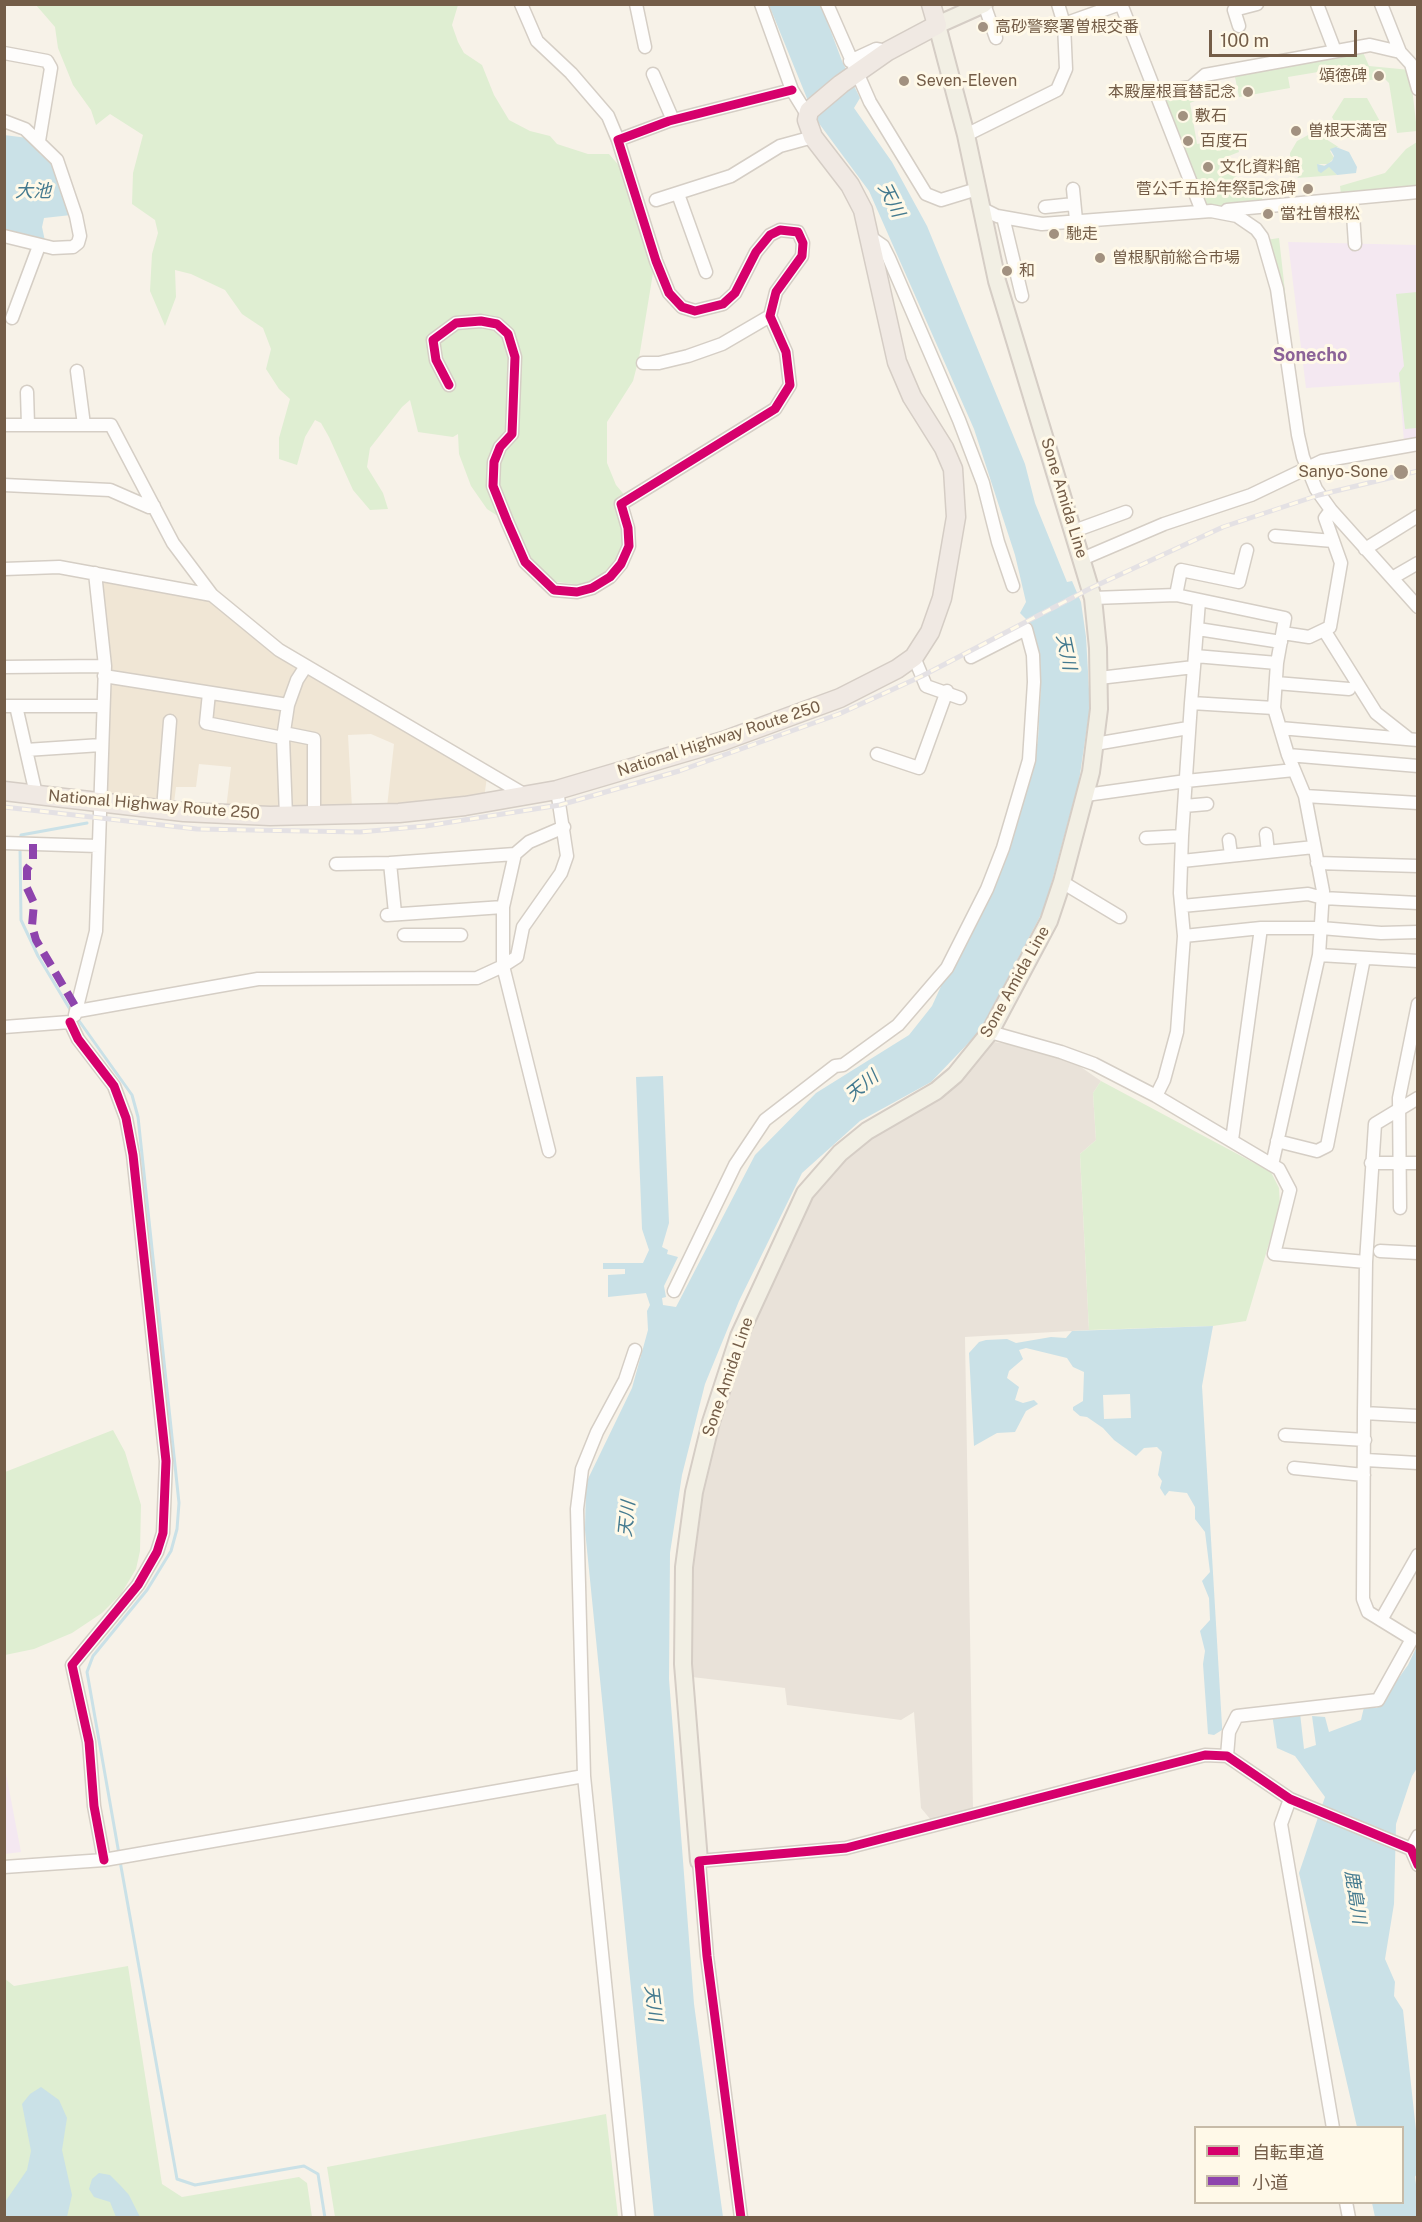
<!DOCTYPE html>
<meta charset="utf-8">
<style>
body{margin:0}
#map{position:relative;width:1422px;height:2222px;overflow:hidden;background:#f7f2e8;font-family:"Public Sans","Noto Sans JP",sans-serif}
canvas{display:block}
.frame{position:absolute;inset:0;border:6px solid #745d48;pointer-events:none}
.legend{position:absolute;left:1194px;top:2126px;width:210px;height:78px;box-sizing:border-box;background:#fff9e8;border:2px solid #c7bba8;margin:0;padding:8px 10px;list-style:none;font-size:18px;color:#745d48}
.legend li{display:flex;align-items:center;gap:12px;height:30px}
.legend b{width:30px;border:2px solid #c7bba8}
.scale{position:absolute;left:1209px;top:30px;width:148px;height:27px;box-sizing:border-box;border:3px solid #745d48;border-top:0;padding-left:8px;font-size:18px;line-height:21px;white-space:nowrap;color:#745d48;-webkit-text-stroke:4px #fff9e8;paint-order:stroke}
</style>
<div id="map">
<canvas width="1422" height="2222"></canvas>
<div class="frame"></div>
<ul class="legend">
<li><b style="height:8px;background:#d6006c"></b>自転車道</li>
<li><b style="height:8px;background:#8e44ad"></b>小道</li>
</ul>
<div class="scale">100 m</div>
</div>
<script>
const c = document.querySelector('canvas').getContext('2d');
c.lineJoin = 'round';
function fill(path, color) { c.fillStyle = color; c.fill(path, 'evenodd'); }
const shape = rows => new Path2D(rows.map(r => 'M' + r).join(''));
function stroke(path, color, width, dash) { c.strokeStyle = color; c.lineWidth = width; c.lineCap = dash ? 'butt' : 'round'; c.setLineDash(dash || []); c.stroke(path); }
function drawText(font, color, halo, rows, align = 'center') {
  c.font = font + ' "Public Sans","Noto Sans JP",sans-serif'; c.lineWidth = 6; c.setLineDash([]); c.textBaseline = 'middle'; c.strokeStyle = halo; c.fillStyle = color; for (const [text, x, y, turn = 0] of rows) {
    c.save(); c.translate(x, y); c.rotate((+turn || 0) * Math.PI / 180); c.textAlign = isNaN(turn) ? turn : align; if (halo) c.strokeText(text, 0, 0); c.fillText(text, 0, 0); c.restore();
  }
}
fill(shape([
 [97,579,211,600,487,777,484,798,387,807,394,744,371,734,348,735,352,808,226,809,231,767,199,764,196,787,176,787,174,803,106,796]
]), '#f0e6d5');
fill(shape([
 [987,1041,1021,1046,1078,1065,1101,1081,1093,1093,1096,1140,1080,1154,1089,1330,965,1337,973,1811,931,1820,921,1808,914,1712,901,1720,787,1705,785,1688,692,1677,688,1644,690,1573,698,1508,711,1444,737,1358,818,1183,864,1140]
]), '#e9e2d9');
fill(shape([
 [1288,242,1417,245,1417,439,1404,441,1399,382,1306,388],
 [4,1763,21,1852,5,1854,4,1854]
]), '#f4e8f1');
fill(shape([
 [36,5,458,5,452,25,458,42,464,53,482,65,494,95,509,120,530,131,550,136,557,144,588,154,609,154,622,169,649,249,653,273,639,358,633,381,607,422,607,463,616,485,627,498,622,556,585,589,573,584,550,581,527,556,513,526,487,509,471,486,459,454,458,434,453,437,418,432,410,400,402,407,370,448,367,467,383,493,388,509,370,510,353,490,329,437,321,423,315,420,305,437,297,465,279,459,279,438,290,399,279,389,266,369,271,349,263,328,242,314,225,290,191,274,175,270,176,297,165,326,150,291,152,254,158,233,155,220,132,204,133,173,143,135,110,114,96,125,91,110,73,85,58,48,55,27],
 [1362,50,1369,66,1410,70,1417,131,1397,133,1389,83,1384,78,1350,83,1348,67,1288,77,1290,88,1239,97,1234,72],
 [1200,87,1202,98,1190,103,1197,144,1230,138,1236,140,1239,152,1221,159,1219,170,1242,179,1256,178,1263,202,1213,207,1204,204,1162,98,1165,93],
 [1344,98,1367,98,1387,134,1366,138,1343,138,1332,117],
 [1310,134,1318,134,1340,148,1337,147,1330,151,1334,158,1328,164,1317,164,1330,167,1337,175,1297,178,1304,171,1290,156,1290,153,1297,141],
 [1417,142,1417,187,1341,194,1340,186,1385,173,1406,149],
 [1279,238,1287,309,1283,309,1266,240],
 [1417,292,1417,428,1405,429,1399,373,1404,366,1396,294],
 [1101,1081,1271,1172,1279,1188,1280,1206,1246,1321,1213,1326,1089,1330,1080,1154,1096,1140,1093,1093],
 [113,1430,125,1452,141,1505,140,1551,136,1569,121,1594,102,1613,72,1633,34,1649,5,1655,5,1472],
 [128,1966,162,2184,182,2197,299,2177,307,2183,312,2217,5,2217,4,1978,14,1986],
 [606,2114,618,2217,335,2217,327,2167]
]), '#dfeed2');
fill(shape([
 [769,5,821,5,842,61,860,98,854,108,892,162,927,226,1025,464,1035,503,1067,582,1072,581,1081,602,1086,637,1090,707,1079,781,1045,907,980,1031,931,1082,860,1121,802,1173,739,1301,705,1384,682,1475,670,1553,669,1679,694,2004,723,2217,654,2217,585,1530,586,1483,632,1388,648,1330,647,1311,650,1305,646,1293,608,1297,608,1275,625,1274,625,1269,603,1269,603,1263,643,1263,649,1250,642,1229,636,1077,663,1076,669,1223,662,1247,668,1250,667,1254,678,1257,664,1286,666,1297,662,1298,663,1305,676,1307,755,1155,816,1093,909,1035,932,1006,1016,821,1032,774,1038,739,1041,684,1032,625,1020,613,1026,602,1015,555,974,429,869,191,815,118],
 [4,135,28,138,34,143,40,154,52,164,71,215,44,218,42,227,45,241,5,233],
 [1336,147,1349,152,1357,167,1356,173,1337,175,1329,167,1321,173,1318,171,1317,164,1324,166,1332,161,1334,156,1330,149],
 [1213,1326,1202,1386,1222,1726,1222,1730,1214,1735,1208,1734,1203,1664,1205,1651,1200,1631,1210,1620,1209,1598,1202,1581,1210,1572,1205,1532,1195,1519,1195,1507,1187,1493,1169,1491,1165,1496,1160,1488,1162,1481,1158,1475,1162,1452,1157,1447,1144,1448,1136,1456,1114,1440,1103,1428,1087,1417,1080,1416,1073,1410,1073,1407,1083,1401,1084,1372,1073,1367,1067,1358,1026,1348,1019,1350,1023,1359,1009,1371,1007,1378,1019,1387,1015,1400,1023,1403,1034,1400,1038,1404,1026,1411,1015,1432,997,1433,974,1446,969,1353,979,1342,986,1340,1007,1339,1016,1343,1051,1337,1066,1338,1072,1331],
 [1130,1394,1131,1418,1104,1419,1103,1395],
 [1417,1646,1417,1768,1412,1776,1396,1824,1394,1904,1385,1959,1395,1982,1394,1996,1403,2010,1418,2149,1417,2174,1407,2187,1410,2204,1417,2206,1417,2217,1375,2217,1372,2203,1402,2202,1402,2128,1357,2127,1299,1873,1325,1797,1295,1756,1277,1748,1272,1714,1300,1713,1304,1749,1316,1745,1312,1716,1325,1717,1329,1732,1361,1720,1364,1707,1377,1708,1408,1665],
 [41,2087,59,2100,67,2118,62,2150,72,2195,67,2217,5,2217,5,2202,27,2170,31,2151,22,2104,30,2094],
 [99,2173,110,2175,120,2185,129,2195,140,2217,116,2217,110,2202,94,2197,89,2189,92,2179]
]), '#cae1e7');
stroke(shape([
 [20,841,21,835,87,823],
 [20,847,21,920,38,956,71,1011],
 [77,1018,132,1095,138,1117,179,1503,177,1529,171,1551,147,1590,93,1656,87,1672,119,1854],
 [120,1861,177,2179,195,2185,304,2166,318,2174,325,2218]
]), '#cae1e7', 3);
stroke(shape([
 [1402,2152,1412,2218]
]), '#cae1e7', 18);
const minor = shape([
 [521,4,537,41,571,73,608,116,618,140],
 [636,4,645,47],
 [761,4,792,90,808,116],
 [827,4,870,102,926,194,941,200,977,189],
 [984,4,996,38],
 [1058,4,1064,24],
 [1121,4,1202,211],
 [1317,4,1335,51],
 [1381,4,1400,52,1411,64,1418,89],
 [1239,26,1234,10,1257,4],
 [4,53,47,61,51,68,39,141],
 [850,61,876,49,888,51],
 [653,74,673,120],
 [1155,92,1191,87,1205,75,1370,45,1400,52],
 [4,121,25,129,57,160,76,216,80,236,78,243,73,247,53,248,4,236],
 [966,135,1057,90,1066,69,1064,24,1120,4],
 [1073,189,1076,220],
 [678,194,706,272],
 [1352,199,1355,244],
 [656,200,731,176,780,146,813,137],
 [1045,207,1074,204],
 [981,208,997,216,1042,224,1211,211,1237,216,1256,229,1262,237,1277,289,1298,435,1303,457,1316,489,1331,510,1418,607],
 [1227,210,1418,192],
 [1003,217,1022,296],
 [870,237,883,246,889,258,959,420,983,483,998,542,1013,586],
 [12,318,39,246],
 [643,363,659,363,688,356,722,344,770,316],
 [77,371,84,425],
 [449,385,436,360,433,340,456,323,481,321,497,324,508,334,515,357,512,434,500,447,494,462,493,486,507,521,525,562,554,590,577,592,592,588,610,577,621,564,629,546,628,528,621,504,775,409,790,385,786,352,770,316,776,292,802,256,803,243,798,232,780,230,770,235,756,252,735,293,723,304,695,311,682,307,669,293,656,261,618,140,669,121,792,90],
 [27,392,28,425],
 [4,425,111,425,173,543,212,595,279,650,527,796],
 [4,485,110,490,149,507,154,506],
 [1074,531,1126,512],
 [1275,536,1333,541],
 [1365,549,1418,516],
 [1082,559,1164,524,1251,495,1322,461,1418,444],
 [4,569,59,567,212,595],
 [1392,578,1418,563],
 [1176,595,1181,570,1239,582,1247,550],
 [1093,598,1176,595,1285,618,1277,663,1274,708,1288,755,1305,796,1323,891,1319,955,1418,961],
 [1198,629,1281,642],
 [1324,630,1376,713,1409,739],
 [1283,633,1309,637,1330,627,1341,563,1325,518,1331,510],
 [1195,656,1277,663],
 [914,657,926,686,960,698],
 [4,667,105,666],
 [104,676,288,705,297,680,306,666],
 [1099,678,1194,667,1199,601],
 [1276,683,1349,689],
 [209,693,206,723,283,738],
 [1191,703,1194,667],
 [4,706,102,706],
 [16,706,36,794],
 [1280,728,1418,740],
 [284,733,314,739,314,815],
 [1095,744,1188,728],
 [26,750,101,745],
 [877,754,919,768,947,691],
 [1288,755,1418,766],
 [1086,795,1186,781,1294,770],
 [1305,796,1418,803],
 [1184,806,1207,804],
 [163,809,170,721],
 [286,816,283,738,288,705],
 [1266,834,1268,852],
 [1146,838,1182,836],
 [1229,840,1231,855],
 [4,843,98,846],
 [1182,861,1314,847],
 [390,863,395,913],
 [1317,863,1418,866],
 [336,864,390,863,515,854],
 [1062,882,1120,917],
 [1182,906,1308,894,1323,898,1418,903],
 [387,915,503,907],
 [404,935,461,935],
 [1184,936,1261,928,1321,928,1381,933,1418,932],
 [78,1011,258,979,477,978,503,966,503,907,515,854,529,842,564,827],
 [75,1015,96,931,105,666,95,573],
 [70,1022,78,1039,114,1086,126,1118,133,1155,166,1461,163,1533,157,1552,138,1585,72,1665,89,1742,94,1806,104,1860],
 [4,1027,70,1022],
 [990,1032,1061,1052,1094,1064,1156,1096,1279,1169,1290,1190,1274,1254,1366,1262],
 [1156,1096,1164,1080,1177,1032,1184,936,1180,893,1182,836,1191,703,1274,708],
 [1232,1140,1261,928],
 [1277,1141,1317,1151,1327,1146,1364,958],
 [549,1151,503,966,517,957,523,927,561,873,567,856,557,790],
 [1371,1163,1418,1163],
 [1272,1165,1319,955],
 [1400,1208,1399,1098,1418,1004],
 [1380,1251,1418,1253],
 [674,1291,735,1165,765,1120,835,1066,843,1065,898,1025,947,968,987,889,1003,848,1029,760,1034,682,1033,655,1026,629,971,657],
 [1364,1413,1418,1416],
 [1285,1435,1365,1440],
 [1366,1460,1418,1463],
 [1294,1468,1364,1475],
 [1381,1620,1418,1555],
 [1227,1756,1229,1732,1237,1716,1378,1700,1412,1639,1368,1612,1363,1599,1364,1413,1366,1262,1375,1124,1418,1098],
 [584,1776,577,1509,582,1469,597,1432,625,1380,635,1350],
 [1290,1799,1281,1824,1333,2128],
 [1411,1849,1418,1836],
 [4,1867,104,1860,584,1776,629,2218],
 [1346,2202,1349,2218],
 [741,2218,707,1956,699,1861,846,1848,1205,1755,1227,1756,1290,1799,1411,1849,1418,1865]
]);
const major = shape([
 [699,1861,683,1664,684,1567,694,1492,711,1422,739,1336,805,1193,840,1153,867,1131,936,1091,955,1075,990,1032,1049,921,1062,882,1091,772,1099,709,1098,648,1093,598,997,281,966,135,937,25,984,4]
]);
const highway = shape([
 [4,791,184,812,270,816,399,813,465,806,557,790,723,741,840,698,897,669,914,657,930,632,942,598,956,517,953,469,944,448,912,397,897,362,863,210,850,185,813,137,807,120,809,111,841,84,888,51,937,25,931,4]
]);
stroke(minor, '#d5cec5', 15);
stroke(major, '#d5cdc5', 20);
stroke(highway, '#d5cdc5', 21);
stroke(minor, '#fefdfc', 12);
stroke(major, '#f2efe4', 16);
stroke(highway, '#f0e9e3', 18);
const rail = shape([
 [4,807,197,829,360,832,426,826,560,805,679,771,839,714,922,676,1091,588,1223,527,1319,495,1418,471]
]);
stroke(rail, '#e4e1e4', 5);
stroke(rail, '#fff9e8', 3, [9]);
stroke(shape([
 [33,844,33,861,27,869,27,888,34,903,32,926,36,940,78,1011]
]), '#8e44ad', 8, [15, 8]);
stroke(shape([
 [449,385,436,360,433,340,456,323,481,321,497,324,508,334,515,357,512,434,500,447,494,462,493,486,507,521,525,562,554,590,577,592,592,588,610,577,621,564,629,546,628,528,621,504,775,409,790,385,786,352,770,316,776,292,802,256,803,243,798,232,780,230,770,235,756,252,735,293,723,304,695,311,682,307,669,293,656,261,618,140,669,121,792,90],
 [70,1022,78,1039,114,1086,126,1118,133,1155,166,1461,163,1533,157,1552,138,1585,72,1665,89,1742,94,1806,104,1860],
 [741,2218,707,1956,699,1861,846,1848,1205,1755,1227,1756,1290,1799,1411,1849,1418,1865]
]), '#d6006c', 9);
for (const [x, y, r, color] of [
 [983,27,6,"#a29180"],
 [1379,76,6,"#a29180"],
 [904,81,6,"#a29180"],
 [1248,92,6,"#a29180"],
 [1183,116,6,"#a29180"],
 [1296,131,6,"#a29180"],
 [1188,141,6,"#a29180"],
 [1208,167,6,"#a29180"],
 [1308,189,6,"#a29180"],
 [1268,214,6,"#a29180"],
 [1054,234,6,"#a29180"],
 [1100,258,6,"#a29180"],
 [1007,271,6,"#a29180"],
 [1401,472,8,"#a29180"]
]) { const dot = new Path2D(); dot.arc(x, y, r, 0, 2 * Math.PI); c.fillStyle = color; c.fill(dot); stroke(dot, '#fff9e8', 2); }
drawText('16px', '#745d48', '#fff9e8', [
 ["高砂警察署曽根交番",995,27],
 ["頌徳碑",1367,76,"right"],
 ["Seven-Eleven",916,81],
 ["本殿屋根葺替記念",1236,92,"right"],
 ["敷石",1195,116],
 ["曽根天満宮",1308,131],
 ["百度石",1200,141],
 ["文化資料館",1220,167],
 ["菅公千五拾年祭記念碑",1296,189,"right"],
 ["當社曽根松",1280,214],
 ["馳走",1066,234],
 ["曽根駅前総合市場",1112,258],
 ["和",1019,271],
 ["Sanyo-Sone",1388,472,"right"]
], 'left');
drawText('16px', '#745d48', '#fff9e8', [
 ["Sone Amida Line",1064,498,73],
 ["National Highway Route 250",719,739,-18],
 ["National Highway Route 250",154,805,5],
 ["Sone Amida Line",1015,982,-61],
 ["Sone Amida Line",728,1377,-71]
]);
drawText('italic 18px', '#447a8f', '#fff9e8', [
 ["大池",33,191],
 ["天川",891,200,63],
 ["天川",1066,652,78],
 ["天川",862,1086,-39],
 ["天川",627,1519,-84],
 ["鹿島川",1355,1897,81],
 ["天川",653,2003,83]
]);
drawText('bold 18px', '#8c6398', '#fff9e8', [
 ["Sonecho",1310,355]
]);
</script>
